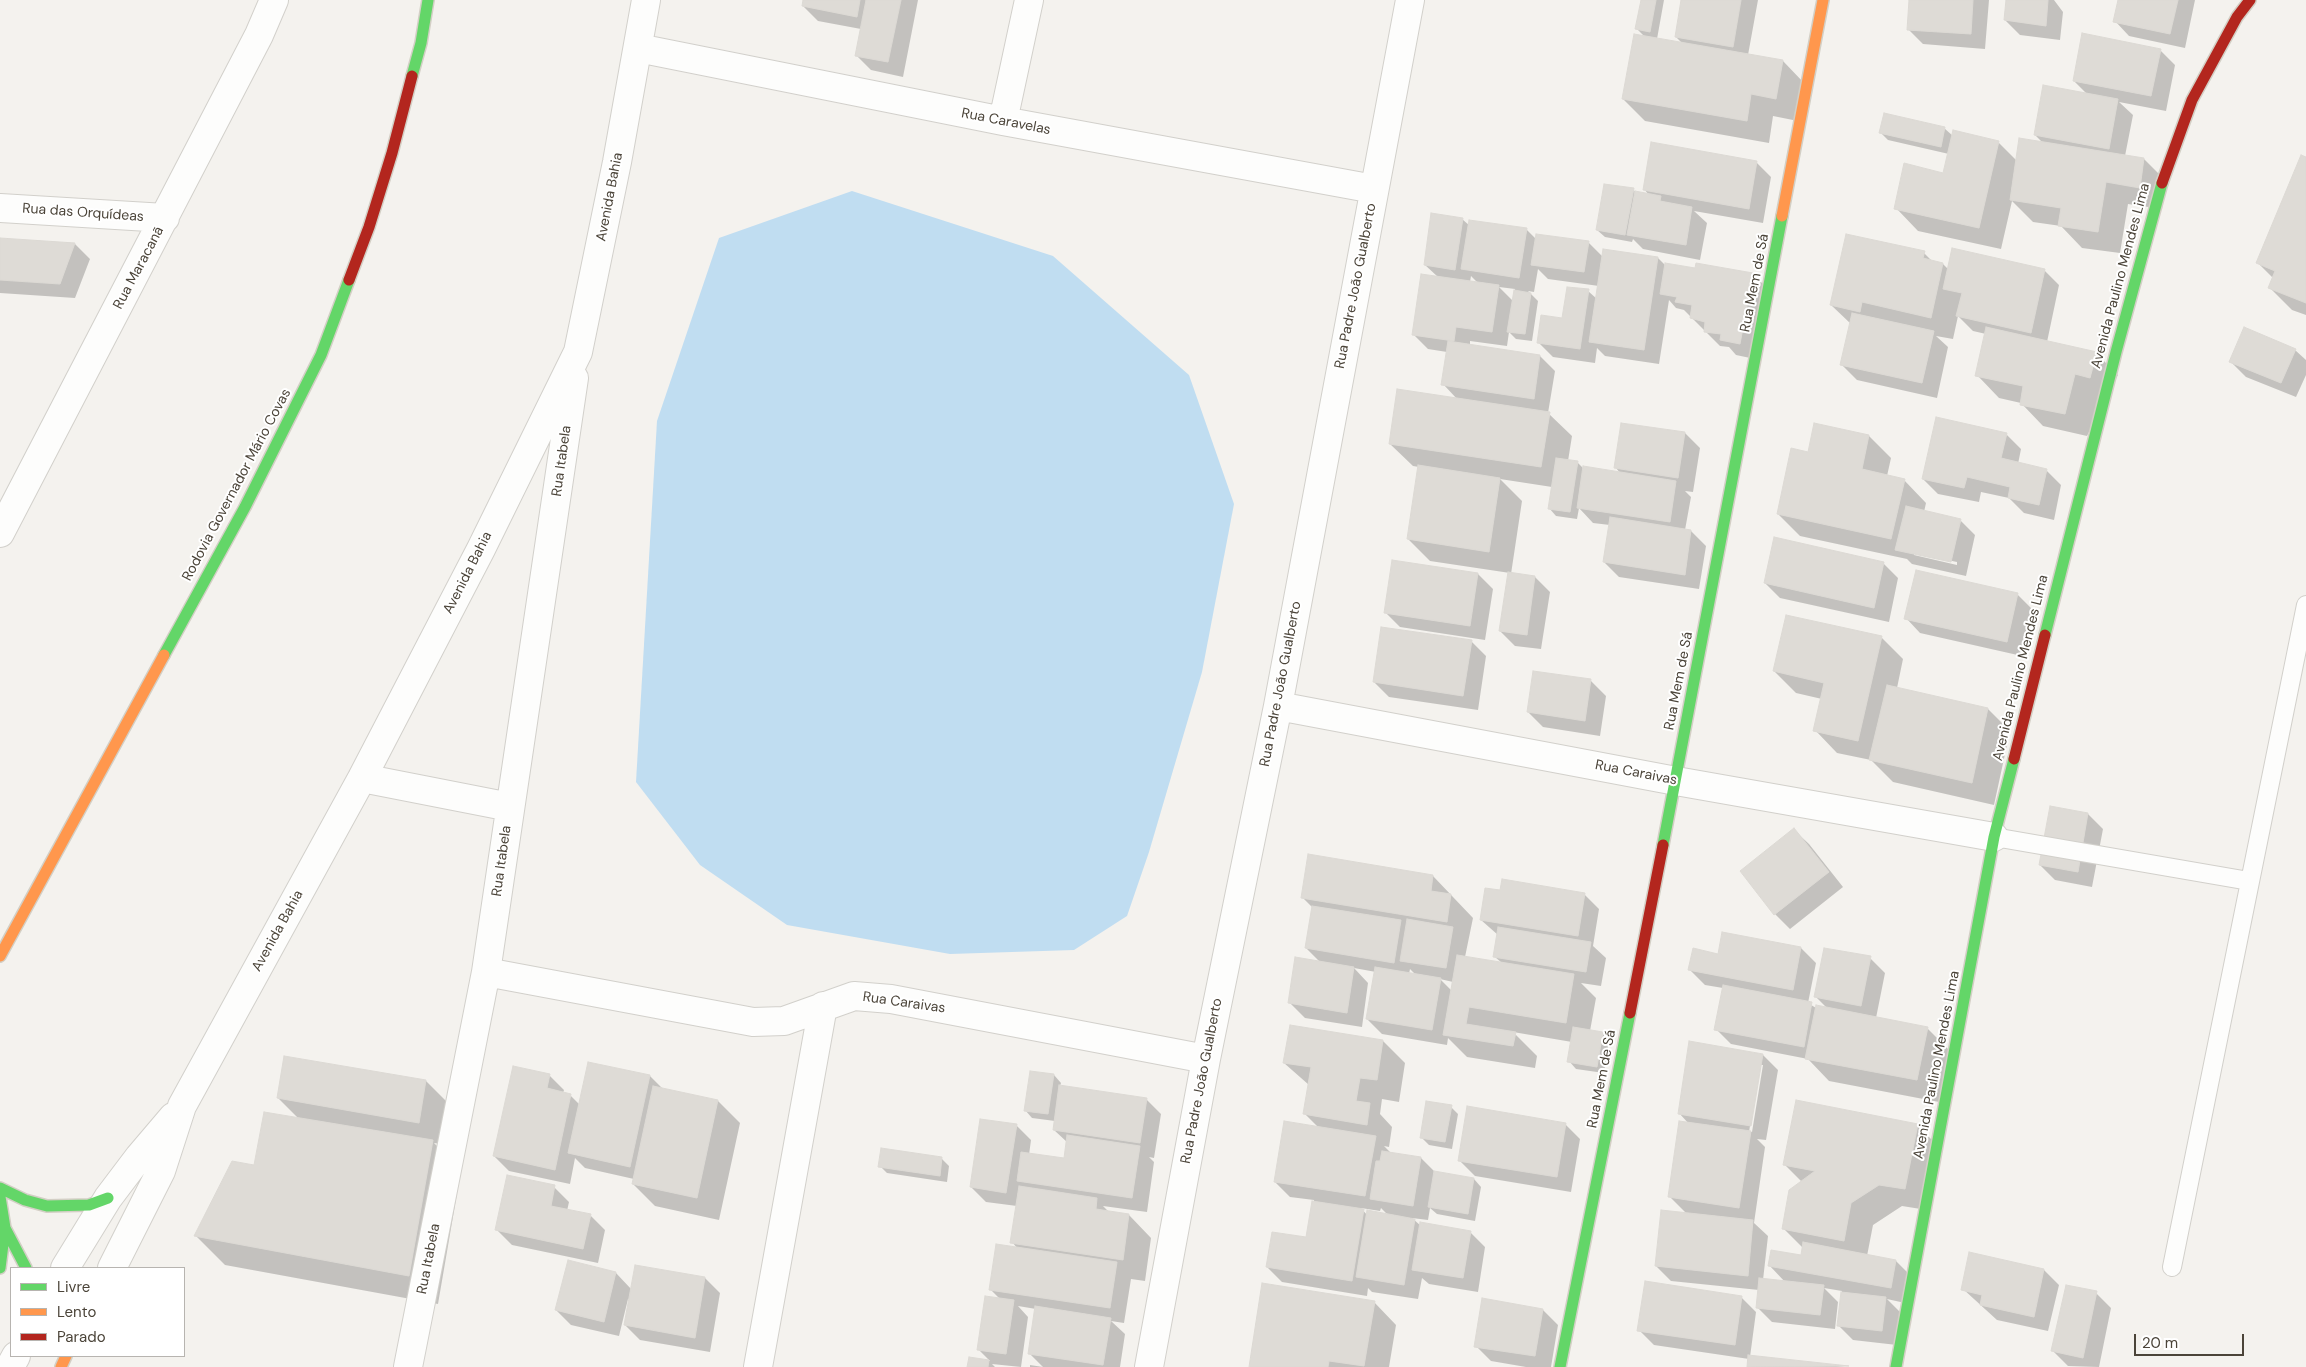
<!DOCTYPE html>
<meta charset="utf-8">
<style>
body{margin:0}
#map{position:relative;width:2306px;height:1367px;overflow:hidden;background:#f4f2ee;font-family:"DM Sans",sans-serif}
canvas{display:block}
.legend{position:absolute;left:10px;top:1267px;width:175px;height:90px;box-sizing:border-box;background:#fff;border:1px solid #b7b4b0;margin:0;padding:6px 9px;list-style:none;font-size:15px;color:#4b4439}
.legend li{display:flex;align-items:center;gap:10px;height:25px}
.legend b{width:25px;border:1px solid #b7b4b0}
.scale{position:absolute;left:2134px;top:1334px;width:110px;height:22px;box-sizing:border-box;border:2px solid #4b4439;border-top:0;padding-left:6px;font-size:15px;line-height:18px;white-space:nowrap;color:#4b4439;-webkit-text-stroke:4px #fff;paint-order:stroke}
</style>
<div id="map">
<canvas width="2306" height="1367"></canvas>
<ul class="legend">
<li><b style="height:6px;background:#63d668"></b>Livre</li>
<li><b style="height:6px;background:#ff974d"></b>Lento</li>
<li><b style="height:6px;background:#b3261e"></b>Parado</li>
</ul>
<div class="scale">20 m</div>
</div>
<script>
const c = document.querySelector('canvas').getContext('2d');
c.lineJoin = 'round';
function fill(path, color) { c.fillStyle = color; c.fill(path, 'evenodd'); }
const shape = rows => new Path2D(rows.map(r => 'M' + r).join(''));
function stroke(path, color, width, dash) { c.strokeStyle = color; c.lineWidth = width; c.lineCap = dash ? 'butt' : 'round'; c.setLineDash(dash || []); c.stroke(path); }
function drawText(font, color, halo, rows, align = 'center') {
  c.font = font + ' "DM Sans",sans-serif'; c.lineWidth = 4; c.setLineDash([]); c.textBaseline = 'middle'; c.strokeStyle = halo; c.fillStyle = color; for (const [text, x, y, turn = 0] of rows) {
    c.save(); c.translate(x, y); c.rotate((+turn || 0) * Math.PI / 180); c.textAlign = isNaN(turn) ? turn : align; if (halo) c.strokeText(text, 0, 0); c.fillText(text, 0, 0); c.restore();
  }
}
fill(shape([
 [852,191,1053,256,1189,375,1234,504,1202,672,1149,852,1127,916,1074,950,950,954,787,925,700,865,636,782,657,421,719,238]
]), '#c0ddf1');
fill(shape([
 [804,0,918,0,903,77,871,70,856,55,861,29,818,21,803,6],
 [1642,0,1664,0,1657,39,1683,44,1676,37,1683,0,1758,0,1748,55,1783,61,1805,84,1798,121,1773,116,1769,143,1645,121,1623,99,1645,37,1637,29],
 [1910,0,1989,0,1985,49,1923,44,1908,29],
 [2008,0,2054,0,2063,12,2060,40,2020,35,2005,20],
 [2119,0,2195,0,2185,48,2129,36,2115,21],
 [2160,50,2175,65,2166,111,2119,102,2133,115,2125,156,2144,159,2166,181,2162,209,2128,204,2120,253,2082,248,2061,226,2033,222,2012,201,2001,249,1918,231,1896,208,1944,174,1949,154,1888,140,1881,133,1944,128,1953,136,1998,142,2017,161,2043,143,2035,135,2088,95,2074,81],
 [2306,159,2306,315,2292,310,2270,288,2273,278,2258,263],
 [1756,162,1771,177,1763,223,1694,211,1707,223,1700,260,1643,249,1633,239,1632,242,1605,237,1597,230,1633,190,1636,192,1649,195,1644,189],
 [1462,219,1470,226,1526,229,1536,239,1588,242,1603,257,1604,250,1658,258,1666,266,1753,274,1768,289,1755,359,1736,355,1729,347,1720,346,1684,310,1676,308,1669,300,1659,364,1605,356,1597,348,1595,363,1553,357,1538,342,1563,320,1588,291,1597,299,1599,286,1548,279,1538,269,1534,292,1528,291,1538,301,1532,341,1516,339,1509,332,1507,346,1470,341,1470,345,1540,356,1555,371,1548,413,1572,436,1568,461,1577,462,1583,468,1621,474,1616,468,1685,433,1700,448,1693,492,1685,491,1691,497,1685,530,1691,531,1706,546,1699,589,1619,577,1604,562,1610,525,1593,523,1579,508,1577,519,1556,516,1549,508,1552,487,1500,479,1522,501,1511,574,1535,577,1550,592,1541,649,1515,646,1500,631,1510,573,1430,561,1408,539,1419,467,1413,466,1390,444,1458,400,1443,384,1447,352,1428,349,1413,334,1438,277,1425,265],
 [1471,276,1478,283,1470,282],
 [1499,287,1515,289,1513,301],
 [0,240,75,244,90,259,75,298,0,293],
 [1924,253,1933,262,1943,264,1949,270,2044,270,2059,285,2047,342,2096,353,2118,375,2087,436,2043,426,2021,403,1999,398,1977,375,1986,334,1973,331,1958,316,1953,339,1936,336,1948,347,1937,398,1857,380,1842,365,1851,324,1831,305],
 [2295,350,2306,360,2306,375,2296,397,2246,377,2231,362],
 [2006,434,2021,449,2018,464,2046,470,2061,485,2054,520,2024,513,2009,498,1981,492,1979,502,1938,494,1923,479],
 [1869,436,1891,458,1887,476,1904,480,1926,503,1924,512,1960,520,1975,535,1966,576,1912,564,1907,559,1800,536,1778,514,1809,454],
 [1914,553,1957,562,1957,565,1914,555],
 [1393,561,1478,574,1493,589,1485,640,1400,627,1385,612],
 [1883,563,1898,578,1889,622,1780,598,1765,583],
 [2017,594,2032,609,2022,656,1920,633,1906,618],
 [1881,637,1903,659,1897,688,1988,709,2010,731,1994,805,1893,782,1871,760,1837,753,1815,730,1822,699,1796,693,1774,671],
 [1471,641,1486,656,1478,710,1389,697,1374,682],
 [1591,681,1606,696,1600,736,1543,727,1528,712],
 [2088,814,2103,829,2092,887,2055,880,2040,865],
 [1794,830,1809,844,1843,887,1790,929,1775,914],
 [1433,876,1473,918,1465,957,1502,963,1495,957,1498,935,1481,920,1501,891,1584,894,1599,909,1593,946,1606,958,1601,986,1581,983,1596,998,1590,1031,1602,1033,1609,1040,1604,1073,1576,1069,1569,1061,1572,1042,1513,1032,1537,1056,1535,1068,1467,1057,1448,1038,1447,1045,1382,1034,1367,1019,1376,972,1354,968,1368,983,1362,1027,1305,1018,1290,1003,1321,963,1306,948,1313,908,1302,897],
 [1410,969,1416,975,1409,974],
 [1440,979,1453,982,1452,991],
 [1723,933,1801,948,1816,963,1808,1003,1816,1008,1828,1009,1815,996,1870,958,1885,973,1876,1018,1927,1028,1949,1050,1939,1102,1829,1081,1808,1059,1731,1044,1716,1029,1723,988,1705,985,1690,970,1719,955],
 [1383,1041,1405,1063,1399,1102,1382,1099,1380,1114,1392,1127,1389,1147,1384,1146,1391,1153,1421,1158,1436,1173,1474,1179,1481,1187,1475,1221,1437,1214,1430,1208,1428,1220,1412,1218,1421,1226,1470,1232,1485,1247,1478,1292,1429,1284,1422,1278,1418,1299,1372,1292,1368,1288,1367,1296,1282,1282,1267,1267,1308,1239,1314,1200,1290,1197,1275,1182,1319,1128,1305,1114,1309,1085,1284,1063],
 [1361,1208,1380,1211,1381,1208,1388,1215,1367,1215],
 [1763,1055,1778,1070,1766,1140,1757,1139,1765,1147,1754,1223,1768,1236,1763,1280,1786,1283,1769,1265,1802,1257,1803,1248,1783,1228,1802,1182,1784,1164,1917,1125,1939,1147,1927,1210,1902,1206,1873,1225,1867,1256,1896,1261,1911,1276,1905,1303,1887,1299,1901,1313,1897,1345,1853,1340,1838,1325,1842,1291,1824,1288,1838,1302,1835,1329,1772,1322,1757,1307,1759,1290,1671,1281,1656,1266,1687,1214,1670,1197,1689,1124,1679,1113],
 [1760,1065,1763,1065,1752,1132,1749,1132],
 [549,1075,564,1090,563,1093,570,1095,580,1105,650,1076,663,1089,718,1101,740,1123,719,1220,655,1206,633,1184,634,1179,585,1168,575,1158,570,1184,509,1171,494,1156],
 [1054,1075,1061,1083,1060,1086,1146,1099,1161,1114,1154,1158,1149,1157,1154,1162,1147,1212,1103,1206,1110,1213,1129,1215,1151,1238,1145,1281,1131,1279,1124,1323,1111,1321,1125,1334,1120,1367,1030,1367,1030,1365,1043,1367,1029,1353,1036,1309,1018,1306,1028,1317,1021,1367,992,1364,995,1367,969,1367,970,1358,990,1361,978,1349,1001,1300,990,1289,1018,1249,1012,1242,1017,1206,986,1202,971,1187,1016,1125,1031,1140,1029,1155,1065,1160,1068,1143,1054,1130,1055,1121,1032,1118,1025,1110],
 [426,1081,448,1103,441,1144,434,1143,461,1170,438,1304,225,1265,196,1236,255,1166,299,1119,278,1098],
 [1451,1107,1458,1114,1452,1149,1429,1145,1422,1138],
 [1565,1124,1580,1139,1571,1192,1475,1176,1460,1161],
 [882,1149,942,1159,949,1166,947,1182,887,1173,880,1166],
 [554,1187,569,1202,567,1211,590,1215,605,1230,598,1263,512,1245,497,1230],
 [2044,1270,2059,1285,2048,1331,1997,1320,1963,1289],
 [616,1273,632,1290,705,1278,720,1293,710,1352,640,1340,625,1325,630,1300,628,1299,619,1336,571,1325,556,1310],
 [2096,1293,2111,1308,2099,1367,2068,1366,2053,1351],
 [1741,1297,1756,1312,1750,1357,1845,1367,1748,1367,1749,1359,1654,1345,1639,1330],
 [1374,1302,1396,1325,1389,1367,1250,1367],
 [1543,1310,1558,1325,1551,1367,1526,1367,1491,1361,1476,1346]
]), '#0003');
const building = shape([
 [803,0,860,0,857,17,802,6,803,0],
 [866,0,901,0,888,62,855,56,866,0],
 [1641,0,1656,0,1650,32,1635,29,1641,0],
 [1681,0,1741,0,1733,47,1675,37,1681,0],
 [1909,0,1973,0,1971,34,1907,30,1909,0],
 [2006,0,2048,0,2046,26,2004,20,2006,0],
 [2118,0,2178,0,2170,34,2113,22,2118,0],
 [2082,33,2161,49,2151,96,2073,81,2082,33],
 [1634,34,1783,60,1776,99,1751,94,1747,121,1622,99,1634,34],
 [2043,85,2118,99,2109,149,2034,135,2043,85],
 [1884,113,1945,127,1941,147,1879,133,1884,113],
 [1953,130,1999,141,1979,228,1894,209,1904,163,1943,173,1953,130],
 [2019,138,2144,158,2140,188,2106,182,2098,232,2058,226,2061,208,2010,200,2019,138],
 [1651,142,1757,161,1749,209,1643,190,1651,142],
 [2301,155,2306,157,2306,303,2268,288,2275,271,2256,263,2301,155],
 [1604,184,1634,188,1625,235,1596,230,1604,184],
 [1635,191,1661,196,1660,201,1692,207,1686,245,1627,235,1635,191],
 [1431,213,1463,218,1455,270,1424,265,1431,213],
 [1469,220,1527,228,1519,278,1461,269,1469,220],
 [1536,234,1589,241,1584,272,1531,265,1536,234],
 [1846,234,1925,251,1923,258,1943,263,1931,318,1862,302,1860,312,1830,305,1846,234],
 [0,238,75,243,60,284,0,280,0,238],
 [1952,248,2045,269,2031,333,1956,316,1962,293,1943,289,1952,248],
 [1603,249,1658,257,1644,350,1589,342,1603,249],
 [1665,263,1695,268,1696,263,1753,273,1740,344,1720,340,1721,334,1704,332,1705,322,1690,318,1692,305,1675,302,1677,297,1660,294,1665,263],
 [1421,274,1499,285,1492,332,1456,327,1454,341,1412,335,1421,274],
 [1567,287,1589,289,1580,349,1537,343,1541,315,1562,318,1567,287],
 [1514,290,1531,293,1525,334,1507,332,1514,290],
 [1852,313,1934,331,1922,383,1840,365,1852,313],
 [1986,327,2097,352,2090,378,2075,374,2065,414,2020,405,2023,386,1975,376,1986,327],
 [2244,327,2296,349,2281,383,2229,362,2244,327],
 [1448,341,1540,355,1534,399,1441,385,1448,341],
 [1397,389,1550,412,1541,467,1389,444,1397,389],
 [1936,417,2007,433,2001,458,2047,469,2039,505,2008,498,2010,487,1967,477,1964,488,1922,479,1936,417],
 [1621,423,1685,432,1678,478,1614,468,1621,423],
 [1814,423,1869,435,1862,469,1905,479,1891,539,1777,514,1791,448,1808,452,1814,423],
 [1556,458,1578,461,1570,512,1548,509,1556,458],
 [1418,465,1500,478,1489,552,1407,539,1418,465],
 [1583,466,1676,481,1670,522,1577,508,1583,466],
 [1906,506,1961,519,1951,562,1895,550,1906,506],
 [1610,517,1691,530,1685,575,1603,562,1610,517],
 [1774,537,1884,562,1874,608,1764,583,1774,537],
 [1392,560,1478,573,1470,626,1384,613,1392,560],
 [1916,570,2018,593,2007,642,1904,619,1916,570],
 [1508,572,1535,576,1527,635,1499,631,1508,572],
 [1786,615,1882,636,1858,741,1813,731,1824,683,1773,671,1786,615],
 [1381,627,1472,640,1463,696,1373,682,1381,627],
 [1533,671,1591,679,1585,721,1527,712,1533,671],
 [1887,685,1988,708,1972,783,1869,760,1887,685],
 [2050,806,2088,813,2078,872,2039,865,2050,806],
 [1794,828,1829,872,1774,915,1740,871,1794,828],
 [1308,854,1433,875,1431,891,1451,894,1447,922,1301,898,1308,854],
 [1502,879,1585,893,1578,936,1480,920,1485,888,1500,890,1502,879],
 [1312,906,1401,920,1394,963,1305,948,1312,906],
 [1407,919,1453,927,1446,968,1400,961,1407,919],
 [1498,927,1591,942,1586,972,1493,957,1498,927],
 [1722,932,1801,947,1793,990,1688,970,1693,948,1718,954,1722,932],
 [1824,948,1871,956,1861,1006,1814,997,1824,948],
 [1457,955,1574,974,1566,1023,1469,1007,1466,1024,1516,1032,1513,1046,1443,1035,1457,955],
 [1295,957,1354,967,1347,1013,1288,1003,1295,957],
 [1375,967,1441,978,1432,1030,1366,1019,1375,967],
 [1723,985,1812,1002,1804,1047,1714,1030,1723,985],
 [1816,1005,1928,1027,1917,1080,1805,1059,1816,1005],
 [1290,1025,1383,1040,1377,1080,1360,1078,1356,1101,1370,1103,1367,1125,1303,1114,1311,1067,1283,1063,1290,1025],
 [1573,1027,1603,1032,1597,1067,1567,1062,1573,1027],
 [1689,1041,1763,1054,1751,1126,1678,1114,1689,1041],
 [284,1056,426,1080,419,1123,277,1098,284,1056],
 [588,1062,650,1075,630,1167,568,1153,588,1062],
 [513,1066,550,1074,547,1088,571,1094,555,1170,493,1156,513,1066],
 [1030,1071,1054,1074,1048,1114,1024,1111,1030,1071],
 [1059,1085,1147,1098,1140,1143,1053,1130,1059,1085],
 [653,1086,718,1100,697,1198,632,1184,653,1086],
 [1796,1100,1918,1124,1905,1189,1879,1185,1851,1203,1844,1241,1782,1229,1789,1190,1815,1171,1783,1165,1796,1100],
 [1426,1101,1452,1105,1445,1142,1420,1138,1426,1101],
 [1467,1106,1566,1123,1557,1177,1458,1161,1467,1106],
 [264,1112,433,1140,409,1276,194,1236,232,1161,254,1165,264,1112],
 [980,1119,1017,1124,1006,1193,970,1187,980,1119],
 [1284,1121,1376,1136,1365,1196,1274,1182,1284,1121],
 [1679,1121,1751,1131,1739,1208,1668,1197,1679,1121],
 [1067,1135,1140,1146,1132,1198,1017,1181,1021,1152,1064,1158,1067,1135],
 [881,1148,942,1157,940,1176,878,1167,881,1148],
 [1382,1151,1421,1157,1413,1206,1370,1199,1376,1161,1380,1161,1382,1151],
 [1434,1171,1474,1178,1468,1214,1428,1207,1434,1171],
 [507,1175,555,1185,551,1206,591,1214,583,1249,495,1230,507,1175],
 [1019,1186,1097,1198,1096,1209,1129,1214,1123,1260,1010,1243,1019,1186],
 [1312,1201,1364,1209,1352,1281,1266,1267,1272,1232,1306,1237,1312,1201],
 [1367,1210,1415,1219,1404,1285,1356,1277,1367,1210],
 [1661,1210,1753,1220,1748,1276,1655,1266,1661,1210],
 [1420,1222,1471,1231,1463,1278,1412,1270,1420,1222],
 [1803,1242,1896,1260,1891,1288,1768,1266,1771,1250,1801,1255,1803,1242],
 [996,1244,1117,1262,1110,1308,989,1290,996,1244],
 [1969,1252,2044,1269,2034,1317,1980,1305,1982,1295,1961,1290,1969,1252],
 [568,1260,616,1272,604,1322,555,1310,568,1260],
 [635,1265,705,1277,695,1338,624,1325,635,1265],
 [1759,1278,1824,1285,1820,1315,1756,1308,1759,1278],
 [1645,1281,1742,1296,1735,1345,1637,1331,1645,1281],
 [1262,1283,1375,1301,1364,1366,1329,1361,1328,1367,1249,1367,1262,1283],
 [2066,1285,2097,1291,2083,1358,2051,1351,2066,1285],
 [1841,1292,1886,1297,1882,1331,1837,1326,1841,1292],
 [985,1296,1014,1300,1006,1354,977,1350,985,1296],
 [1482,1298,1543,1309,1535,1356,1474,1347,1482,1298],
 [1035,1306,1111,1318,1103,1365,1028,1354,1035,1306],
 [1748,1355,1849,1366,1747,1367,1748,1355],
 [969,1357,989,1360,988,1367,967,1367,969,1357]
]);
fill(building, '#dedbd6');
stroke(building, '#dcd9d4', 1);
const lane = shape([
 [1994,837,2249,881],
 [2172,1267,2306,605]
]);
const street = shape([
 [638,48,1003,121,1374,189],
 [1003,121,1029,0],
 [0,208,165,218],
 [0,533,259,35,274,0],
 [1278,706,1676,781,1994,837],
 [362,778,510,807],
 [486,972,753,1022,784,1021,854,996,891,999,1206,1059],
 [65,1268,108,1198,139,1157,173,1117],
 [112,1268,161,1171,182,1106,362,778,481,549,578,352,617,162,646,0],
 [10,1367,16,1356],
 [408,1367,486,972,574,378],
 [758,1367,823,1006],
 [1149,1367,1206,1059,1278,706,1410,0]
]);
const fast = shape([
 [412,76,421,43,428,0],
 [2045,635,2116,352,2162,183],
 [164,655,245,507,321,355,349,280],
 [1663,845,1782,216],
 [0,1188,25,1200,47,1206,89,1205,108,1198],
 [0,1197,5,1228,0,1268],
 [5,1228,26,1268],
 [1560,1367,1630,1013],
 [1896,1367,1994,837,2014,759]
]);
const slow = shape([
 [1782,216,1823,0],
 [0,956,164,655],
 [61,1367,66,1356]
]);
const jam = shape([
 [2162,183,2192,100,2237,17,2250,0],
 [349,280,369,227,392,153,412,76],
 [2014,759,2045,635],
 [1630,1013,1663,845]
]);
stroke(lane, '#d2d0cb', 20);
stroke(street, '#d2d0cb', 30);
stroke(fast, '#d3cfc5', 14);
stroke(slow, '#d3cfc5', 14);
stroke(jam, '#d3cfc5', 14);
stroke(lane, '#fdfdfc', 18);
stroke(street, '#fdfdfc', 28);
stroke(fast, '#63d668', 11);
stroke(slow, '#ff974d', 11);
stroke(jam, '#b3261e', 11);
drawText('14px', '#4b4439', '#fff', [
 ["Rua Caravelas",1006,122,11],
 ["Avenida Bahia",610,197,-79],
 ["Rua das Orquídeas",83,213,4],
 ["Rua Maracanã",139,268,-62],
 ["Avenida Paulino Mendes Lima",2121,276,-75],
 ["Rua Mem de Sá",1755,283,-79],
 ["Rua Padre João Gualberto",1356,286,-79],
 ["Rua Itabela",562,461,-82],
 ["Rodovia Governador Mário Covas",237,485,-62],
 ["Avenida Bahia",468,573,-63],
 ["Avenida Paulino Mendes Lima",2021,668,-76],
 ["Rua Mem de Sá",1679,681,-79],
 ["Rua Padre João Gualberto",1281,684,-79],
 ["Rua Caraivas",1636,773,11],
 ["Rua Itabela",502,861,-82],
 ["Avenida Bahia",278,931,-61],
 ["Rua Caraivas",904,1003,8],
 ["Avenida Paulino Mendes Lima",1937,1065,-79],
 ["Rua Mem de Sá",1602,1079,-79],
 ["Rua Padre João Gualberto",1202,1081,-79],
 ["Rua Itabela",429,1259,-79]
]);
</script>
